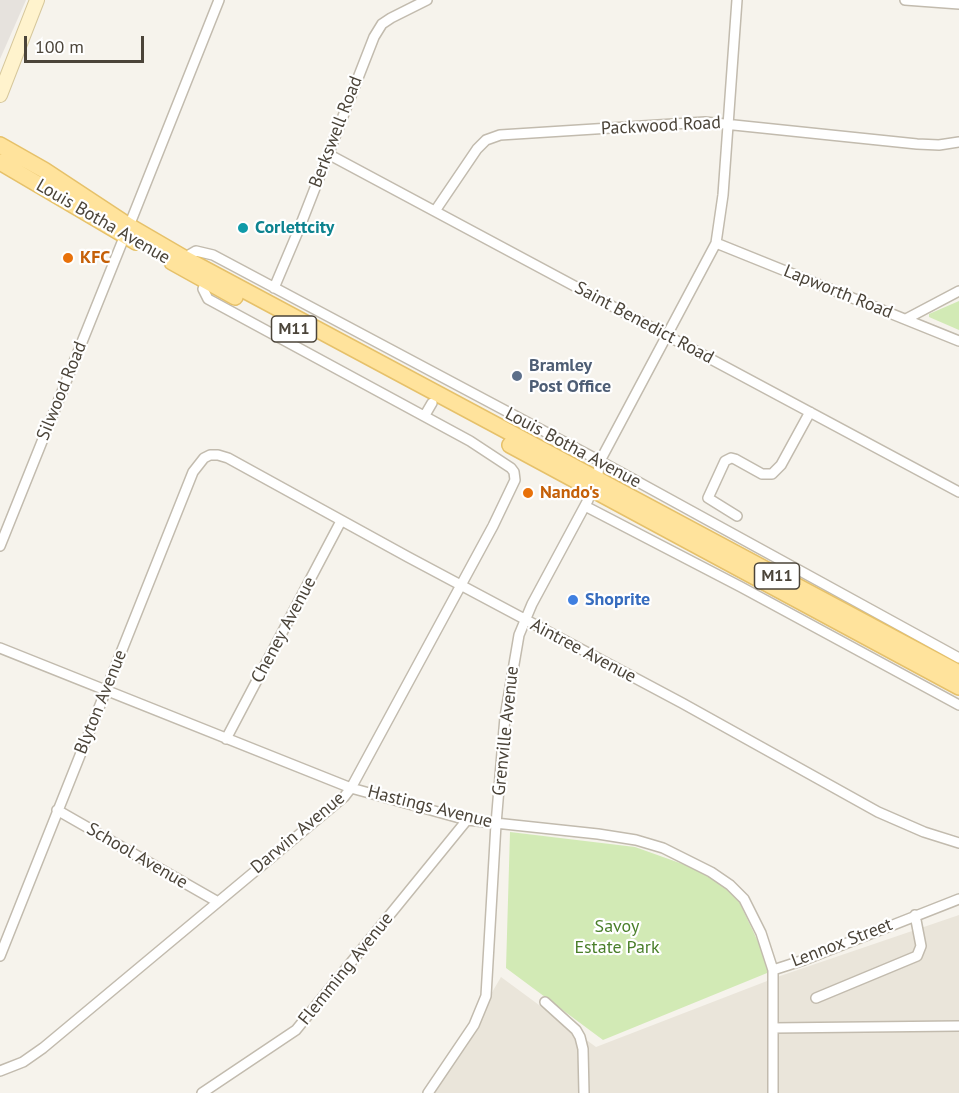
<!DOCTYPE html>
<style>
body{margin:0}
#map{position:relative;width:959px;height:1093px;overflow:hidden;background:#f6f3ec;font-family:"PT Sans",sans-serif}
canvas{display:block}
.scale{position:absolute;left:24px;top:36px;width:120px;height:27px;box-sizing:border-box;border:3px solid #4b4439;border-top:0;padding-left:8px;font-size:18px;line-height:21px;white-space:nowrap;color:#4b4439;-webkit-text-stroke:4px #fff;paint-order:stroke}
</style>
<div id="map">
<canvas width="959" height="1093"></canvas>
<div class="scale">100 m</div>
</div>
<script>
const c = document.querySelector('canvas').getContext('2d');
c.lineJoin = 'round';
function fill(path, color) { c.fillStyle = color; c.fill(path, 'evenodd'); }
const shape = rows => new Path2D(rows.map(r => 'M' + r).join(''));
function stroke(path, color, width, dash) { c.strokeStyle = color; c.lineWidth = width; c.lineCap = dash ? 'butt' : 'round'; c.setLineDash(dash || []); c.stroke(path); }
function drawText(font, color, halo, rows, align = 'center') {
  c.font = font + ' "PT Sans",sans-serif'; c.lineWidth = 4.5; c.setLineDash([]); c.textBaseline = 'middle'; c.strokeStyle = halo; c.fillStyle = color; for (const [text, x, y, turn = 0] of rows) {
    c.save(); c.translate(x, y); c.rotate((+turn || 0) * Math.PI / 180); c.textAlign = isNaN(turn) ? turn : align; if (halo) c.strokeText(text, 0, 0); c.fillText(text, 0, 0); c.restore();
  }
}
fill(shape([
 [959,915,959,1093,433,1093,501,977,596,1047,780,976]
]), '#eae5da');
fill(shape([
 [0,0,26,0,0,59]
]), '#e6e2dd');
fill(shape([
 [959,301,959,330,929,317,929,314],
 [510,832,635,847,691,867,734,891,772,971,603,1040,506,968]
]), '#d2eab5');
const minor = shape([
 [905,0,959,4],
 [328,154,959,492],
 [435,211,477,149,486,140,500,135,705,122,917,144,939,145,959,142],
 [129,226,219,0],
 [716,243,959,341],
 [184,258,196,251,213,255,600,461,959,658],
 [274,288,299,229,374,37,382,24,391,18,427,0],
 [906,319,959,291],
 [425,415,432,403],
 [585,506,741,587,959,705],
 [737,516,708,498,725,461,731,458,735,459,762,474,772,474,781,465,810,412],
 [0,546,125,235],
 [0,648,351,788,467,820,598,834,636,840,663,848,711,872,730,885,744,899,761,933,773,970,773,1093],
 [226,739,341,521],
 [57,810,218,902],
 [0,956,193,472,204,458,210,455,218,455,228,458,408,557,682,703,878,812,924,832,959,843],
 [773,970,804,960,959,899],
 [816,998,917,956,921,946,915,915],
 [545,1002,576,1030,580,1037,583,1049,584,1093],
 [773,1028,958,1026],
 [0,1071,23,1062,43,1048,344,797,351,788,493,526,515,480,514,472,511,468,470,441,208,299,203,289,206,281],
 [202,1093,296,1030,467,820],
 [428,1093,474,1025,486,996,496,824,505,717,519,635,532,604,588,500,597,479,600,461,716,243,723,195,737,0]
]);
const secondary = shape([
 [0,95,37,0]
]);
const primary = shape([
 [0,145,44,170,129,226,184,258,959,673],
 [0,162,136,242],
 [172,262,235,297],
 [510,445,959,687]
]);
stroke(minor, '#c2bbae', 12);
stroke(secondary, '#d6c79b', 16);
stroke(primary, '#e6c16a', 18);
stroke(minor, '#fff', 9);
stroke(secondary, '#fff3cd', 14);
stroke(primary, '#ffe39c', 15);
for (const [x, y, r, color] of [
 [243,228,6,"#0f9aa8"],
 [68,258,6,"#e8710a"],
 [517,376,6,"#5c6f8a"],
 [528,493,6,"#e8710a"],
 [573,600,6,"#3f7fe0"]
]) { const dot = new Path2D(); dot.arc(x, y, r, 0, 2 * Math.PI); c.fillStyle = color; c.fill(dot); stroke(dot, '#fff', 2); }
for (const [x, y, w] of [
 [294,329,45],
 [777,576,45]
]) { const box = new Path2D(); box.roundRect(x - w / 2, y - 13, w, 26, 4.5); c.fillStyle = '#fff'; c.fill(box); stroke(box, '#4b4439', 1.5); }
drawText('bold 16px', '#4b4439', null, [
 ["M11",294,329],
 ["M11",777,576]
]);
drawText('18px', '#4b4439', '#fff', [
 ["Packwood Road",661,126,-3],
 ["Berkswell Road",336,132,-69],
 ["Louis Botha Avenue",103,222,30],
 ["Lapworth Road",838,292,22],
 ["Saint Benedict Road",644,323,28],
 ["Silwood Road",62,391,-68],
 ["Louis Botha Avenue",573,448,28],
 ["Cheney Avenue",284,630,-62],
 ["Aintree Avenue",583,651,28],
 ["Blyton Avenue",101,702,-68],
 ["Grenville Avenue",506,731,-84],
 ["Hastings Avenue",430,807,14],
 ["Darwin Avenue",298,833,-40],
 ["School Avenue",137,856,30],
 ["Lennox Street",842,943,-21],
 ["Flemming Avenue",346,969,-51]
]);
drawText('bold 18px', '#0d838f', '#fff', [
 ["Corlettcity",255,228]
], 'left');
drawText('bold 18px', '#c56008', '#fff', [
 ["KFC",80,258],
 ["Nando's",540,493]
], 'left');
drawText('bold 18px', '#4e5e75', '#fff', [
 ["Bramley",529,366],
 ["Post Office",529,387]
], 'left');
drawText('bold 18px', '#366cbe', '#fff', [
 ["Shoprite",585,600]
], 'left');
drawText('18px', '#4a7f2a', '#fff', [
 ["Savoy",617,927],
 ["Estate Park",617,948]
]);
</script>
